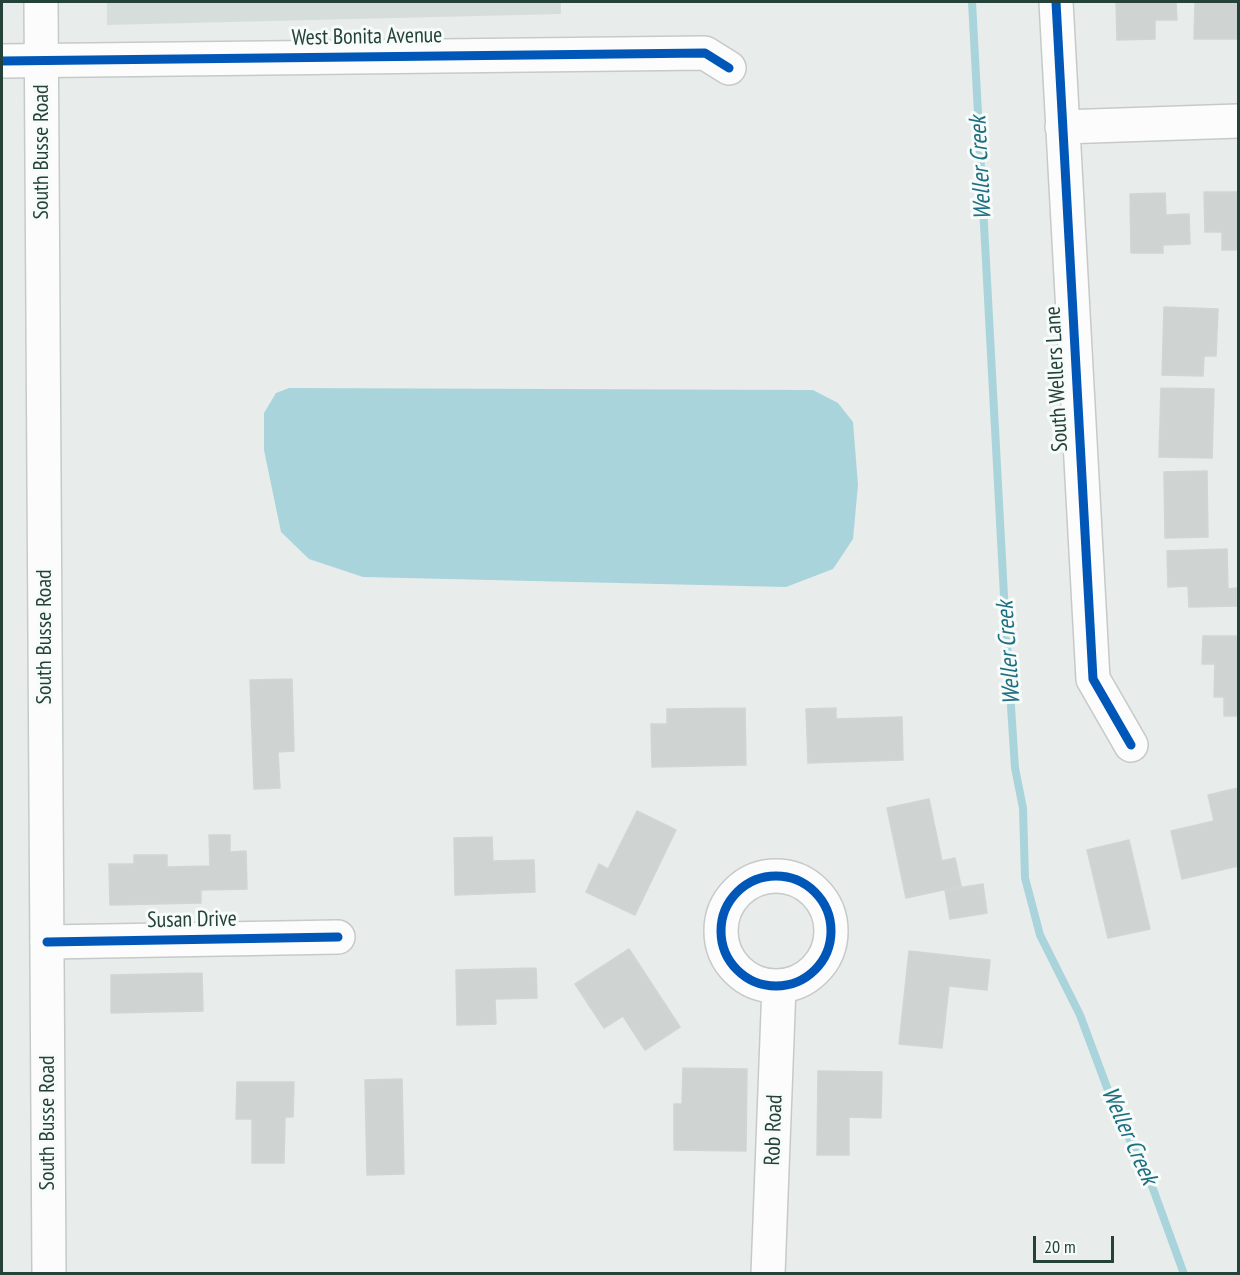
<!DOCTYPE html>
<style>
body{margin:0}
#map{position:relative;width:1240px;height:1275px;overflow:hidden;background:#e8edeb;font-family:"PT Sans Narrow",sans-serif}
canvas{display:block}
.frame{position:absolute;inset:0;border:3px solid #24423a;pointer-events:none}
.scale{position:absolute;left:1033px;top:1236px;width:81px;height:27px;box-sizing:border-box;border:3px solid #24423a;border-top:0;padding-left:8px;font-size:18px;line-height:21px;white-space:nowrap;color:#24423a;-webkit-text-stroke:4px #f7fbf9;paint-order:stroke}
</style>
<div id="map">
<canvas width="1240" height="1275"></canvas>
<div class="frame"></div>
<div class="scale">20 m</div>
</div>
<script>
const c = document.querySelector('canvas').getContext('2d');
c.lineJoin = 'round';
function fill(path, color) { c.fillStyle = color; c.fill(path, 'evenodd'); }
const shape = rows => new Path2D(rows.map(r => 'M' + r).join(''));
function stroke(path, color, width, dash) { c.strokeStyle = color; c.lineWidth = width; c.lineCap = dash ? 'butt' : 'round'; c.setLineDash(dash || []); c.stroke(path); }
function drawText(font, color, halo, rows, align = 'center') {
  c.font = font + ' "PT Sans Narrow",sans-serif'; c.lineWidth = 6; c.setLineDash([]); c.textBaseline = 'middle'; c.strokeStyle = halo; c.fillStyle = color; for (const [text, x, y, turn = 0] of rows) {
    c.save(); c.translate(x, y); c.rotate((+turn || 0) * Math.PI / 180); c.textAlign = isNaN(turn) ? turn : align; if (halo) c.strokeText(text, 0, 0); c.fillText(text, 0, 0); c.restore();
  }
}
fill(shape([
 [107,2,561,2,561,14,107,25]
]), '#d6dedb');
fill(shape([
 [289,388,813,390,838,403,853,422,858,485,853,539,833,569,786,587,363,577,309,559,281,532,264,450,264,413,276,393]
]), '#a9d4db');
stroke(shape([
 [972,2,1005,614,1015,768,1023,808,1025,878,1040,935,1080,1015,1115,1109,1152,1186,1184,1274]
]), '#a9d4db', 8);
const building = shape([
 [1116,2,1176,2,1177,20,1155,20,1155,39,1117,40,1116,2],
 [1195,2,1238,2,1238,39,1194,39,1195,2],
 [1204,192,1238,192,1238,250,1222,250,1222,232,1205,232,1204,192],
 [1165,193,1166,215,1189,214,1190,244,1163,245,1163,253,1131,253,1130,194,1165,193],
 [1164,307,1218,309,1216,356,1204,356,1203,376,1162,375,1164,307],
 [1161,388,1214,389,1212,458,1159,457,1161,388],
 [1207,471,1208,537,1165,538,1164,472,1207,471],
 [1227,549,1228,589,1237,588,1237,606,1189,607,1188,586,1168,587,1167,551,1227,549],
 [1203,636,1238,636,1238,716,1224,716,1224,697,1214,697,1215,664,1202,664,1203,636],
 [292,679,294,751,278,752,280,788,254,789,250,680,292,679],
 [745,708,746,765,652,767,651,724,667,724,667,709,745,708],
 [836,708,836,719,902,717,903,760,808,763,806,709,836,708],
 [1238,788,1238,866,1182,879,1171,831,1214,821,1208,795,1238,788],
 [929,799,942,861,955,858,961,886,906,898,887,808,929,799],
 [637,811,676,830,635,915,586,892,599,864,608,869,637,811],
 [209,835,230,835,230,852,246,851,247,889,201,890,201,903,110,905,109,864,134,864,134,855,167,855,167,867,210,866,209,835],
 [492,837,493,861,534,860,535,892,455,895,454,838,492,837],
 [1129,840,1150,929,1108,938,1087,850,1129,840],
 [983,884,987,913,950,919,945,890,983,884],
 [629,949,680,1027,645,1050,623,1016,604,1028,575,984,629,949],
 [909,951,990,960,987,990,949,986,942,1048,899,1044,909,951],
 [536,968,537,998,495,999,496,1024,457,1025,456,970,536,968],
 [202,973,203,1011,111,1013,111,975,202,973],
 [683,1068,747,1069,746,1151,674,1150,674,1104,682,1104,683,1068],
 [818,1071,882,1072,881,1118,849,1117,849,1155,817,1155,818,1071],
 [402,1079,404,1174,367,1175,365,1080,402,1079],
 [237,1082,294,1082,293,1117,285,1117,284,1163,252,1163,252,1119,236,1119,237,1082]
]);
fill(building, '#cfd4d2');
stroke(building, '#d1d6d4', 1.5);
const street = shape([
 [1056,2,1093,679,1131,745],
 [2,61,705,53,729,68],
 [1062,127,1238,121],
 '721 931a55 55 0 1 1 110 0a55 55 0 1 1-110 0Z',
 [47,942,338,937],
 [768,1274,779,986]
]);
const secondary = shape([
 [41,2,49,1274]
]);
stroke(street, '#c5cac8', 36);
stroke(secondary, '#c3cbc8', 36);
stroke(street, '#fcfcfc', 33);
stroke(secondary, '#fcfcfc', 33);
stroke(shape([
 [1056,2,1093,679,1131,745],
 [2,61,705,53,729,68],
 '721 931a55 55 0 1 1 110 0a55 55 0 1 1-110 0Z',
 [47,942,338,937]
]), '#0057b8', 9);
drawText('22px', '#24423a', '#f7fbf9', [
 ["West Bonita Avenue",367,37,-1],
 ["South Busse Road",42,152,-90],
 ["South Wellers Lane",1057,379,-93],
 ["South Busse Road",45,637,-90],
 ["Susan Drive",192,920,-1],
 ["South Busse Road",48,1123,-90],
 ["Rob Road",774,1130,-88]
]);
drawText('italic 24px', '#1c6f80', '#f7fbf9', [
 ["Weller Creek",981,168,-93],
 ["Weller Creek",1009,653,-94],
 ["Weller Creek",1129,1136,66]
]);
</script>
